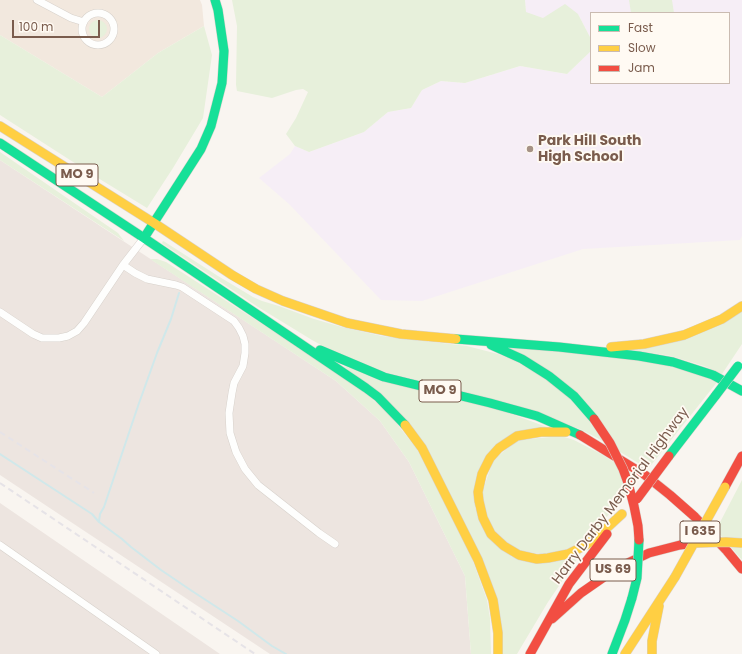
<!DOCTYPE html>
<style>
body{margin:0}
#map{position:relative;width:742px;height:654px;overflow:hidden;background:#f9f5f0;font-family:Poppins,sans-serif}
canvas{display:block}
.legend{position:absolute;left:590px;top:12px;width:140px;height:72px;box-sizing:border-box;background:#fffaf3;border:1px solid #cabbb1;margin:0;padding:5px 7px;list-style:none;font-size:12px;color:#7a5c4d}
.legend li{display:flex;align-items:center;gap:8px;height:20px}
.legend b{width:20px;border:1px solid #cabbb1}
.scale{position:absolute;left:12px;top:20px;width:88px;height:18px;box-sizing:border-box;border:2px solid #7a5c4d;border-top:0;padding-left:5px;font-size:12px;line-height:14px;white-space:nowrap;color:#7a5c4d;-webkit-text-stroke:3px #fffaf3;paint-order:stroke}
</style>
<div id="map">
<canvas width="742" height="654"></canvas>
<ul class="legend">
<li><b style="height:5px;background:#16e098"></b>Fast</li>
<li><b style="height:5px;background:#ffcf43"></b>Slow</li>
<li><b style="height:5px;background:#f24e42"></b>Jam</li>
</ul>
<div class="scale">100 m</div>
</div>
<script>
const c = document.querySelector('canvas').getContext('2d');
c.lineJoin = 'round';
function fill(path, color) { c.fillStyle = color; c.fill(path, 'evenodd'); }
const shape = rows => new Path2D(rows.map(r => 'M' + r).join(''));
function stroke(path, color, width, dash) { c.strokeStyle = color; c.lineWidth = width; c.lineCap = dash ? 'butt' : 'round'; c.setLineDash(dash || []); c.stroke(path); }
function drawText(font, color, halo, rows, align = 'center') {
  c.font = font + ' Poppins,sans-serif'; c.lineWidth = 3.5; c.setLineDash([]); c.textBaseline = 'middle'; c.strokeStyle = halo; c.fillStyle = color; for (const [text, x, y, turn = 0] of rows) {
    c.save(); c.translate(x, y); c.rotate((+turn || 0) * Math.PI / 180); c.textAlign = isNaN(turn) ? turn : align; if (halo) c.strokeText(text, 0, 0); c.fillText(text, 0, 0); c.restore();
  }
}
fill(shape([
 [0,0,200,0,202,5,204,26,158,53,102,97,0,35]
]), '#f2e8de');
fill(shape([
 [0,160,336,381,380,421,409,462,465,576,471,654,270,654,0,475],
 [0,503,220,654,0,654]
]), '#ede5e0');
fill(shape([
 [525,0,742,0,742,236,740,240,583,249,422,301,381,300,289,204,259,178,290,154,295,146,309,152,364,132,388,112,411,108,422,90,441,81,465,83,520,66,567,74,591,51,591,83,729,83,729,13,591,13,591,39,578,14,543,18,526,13]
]), '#f6eef6');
fill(shape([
 [232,0,525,0,526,12,543,18,565,4,578,14,591,39,591,51,567,74,520,66,465,83,441,81,422,90,411,108,388,112,364,132,309,152,295,146,286,134,296,118,308,92,303,89,296,90,272,98,237,91,236,85,237,26],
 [629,0,672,0,674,13,631,13],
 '89 29a9 9 0 1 1 18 0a9 9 0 1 1-18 0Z',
 [204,26,212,55,203,118,173,168,147,208,98,178,0,115,0,35,102,97,158,53],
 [0,152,118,233,124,241,0,160],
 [163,241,165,242,218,276,253,297,262,301,279,306,314,319,342,327,382,336,467,346,498,354,513,360,542,376,556,387,568,396,581,409,586,415,591,424,595,428,610,434,595,414,571,389,560,380,535,362,503,347,503,345,661,362,694,371,708,376,718,381,648,469,599,439,582,430,552,418,512,404,381,371,330,350,312,340,258,307,163,244,162,243],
 [150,259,157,259,166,262,335,371,363,391,388,413,417,449,470,553,487,600,490,618,491,654,471,654,465,576,409,462,380,421,336,381],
 [742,309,742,344,722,374,704,366,671,356,620,348,637,347],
 [344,366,506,412,547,427,500,441,475,508,512,557,582,552,548,602,517,654,500,654,498,613,424,447],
 [561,436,574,440,601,454,639,478,597,529,577,546,546,555,515,550,493,529,488,521,482,493,493,460,518,440],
 [742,480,742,560,716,530]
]), '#e7f0db');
stroke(shape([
 [0,454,92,514,99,522,122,539,131,547,161,570,192,591,238,621,272,646,286,654],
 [99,521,100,514,104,507,138,406,157,353,171,319,179,293]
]), '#d0e8ea', 2);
const street = shape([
 [37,0,71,18,84,22],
 '82 29a16 16 0 1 1 32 0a16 16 0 1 1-32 0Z',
 [123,265,135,273,147,279,176,285,182,287,234,321,239,328,243,336,245,344,245,353,243,366,234,383,232,393,229,413,230,433,236,452,245,469,258,485,319,533,335,544],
 [0,312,33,334,42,338,59,338,68,336,77,331,84,323,123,265,144,238],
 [0,545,156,654]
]);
const fast = shape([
 [0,143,144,238],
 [144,238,201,149,211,126,222,83,224,51,218,10,215,0],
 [144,238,366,388,378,397,405,425],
 [456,339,559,347,639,356,673,362,713,375,742,391],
 [491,345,522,359,549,376,574,396,594,419],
 [320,350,384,377,490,403,537,416,580,435],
 [669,456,716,395],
 [612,654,625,620,632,598]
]);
const slow = shape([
 [0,126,154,223],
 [154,223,232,275,256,289,283,301,347,323,401,334,456,339],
 [611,347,644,344,684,335,722,319,742,306],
 [405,425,422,448,478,560,493,600,498,633,498,654],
 [566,432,541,432,517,436,499,448,490,458,482,474,478,492,479,501,483,518,491,534,504,546,519,555,537,559,548,558,568,554,586,545,597,537,622,514],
 [625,654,675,577],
 [652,654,652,641,659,606]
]);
const jam = shape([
 [580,435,645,475,670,495,695,517,727,551,742,569],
 [725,487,742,456],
 [552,619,581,593,617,568,649,553,680,545,696,543],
 [530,654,569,584,607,534]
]);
stroke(street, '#d7d1cb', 8);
stroke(fast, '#d9d2cb', 10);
stroke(slow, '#d9d2cb', 10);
stroke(jam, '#d9d2cb', 10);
stroke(street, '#fefefd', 7);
stroke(fast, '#16e098', 9);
stroke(slow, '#ffcf43', 9);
stroke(jam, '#f24e42', 9);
stroke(shape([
 [0,432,94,493],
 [0,483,255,654]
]), '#e6e3e7', 2, [6, 4]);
const fastBridge = shape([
 [716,395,738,366],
 [632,598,637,578,639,540]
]);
const slowBridge = shape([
 [696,543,726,542,742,543],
 [675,577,725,487]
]);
const jamBridge = shape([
 [594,419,610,443,623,469,628,483,634,506,638,526,639,540],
 [637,499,669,456]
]);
stroke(fastBridge, '#dad1cc', 10, []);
stroke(slowBridge, '#dad1cc', 10, []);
stroke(jamBridge, '#dad1cc', 10, []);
stroke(fastBridge, '#16e098', 9);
stroke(slowBridge, '#ffcf43', 9);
stroke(jamBridge, '#f24e42', 9);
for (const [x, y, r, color] of [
 [530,149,4,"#a69286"]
]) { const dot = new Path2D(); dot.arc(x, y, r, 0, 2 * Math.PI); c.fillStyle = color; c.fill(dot); stroke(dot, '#fffaf3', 1.5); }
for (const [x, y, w] of [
 [77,175,42],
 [440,391,42],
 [700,532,40],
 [613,570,46]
]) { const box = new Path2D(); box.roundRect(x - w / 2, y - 11, w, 22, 3); c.fillStyle = '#fffaf3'; c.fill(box); stroke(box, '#7a5c4d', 1); }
drawText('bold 13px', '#7a5c4d', null, [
 ["MO 9",77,175],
 ["MO 9",440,391],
 ["I 635",700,532],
 ["US 69",613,570]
]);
drawText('bold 14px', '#7a5c4d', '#fffaf3', [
 ["Park Hill South",538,141],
 ["High School",538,157]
], 'left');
drawText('14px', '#7a5c4d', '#fffaf3', [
 ["Harry Darby Memorial Highway",621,496,-53]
]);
</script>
